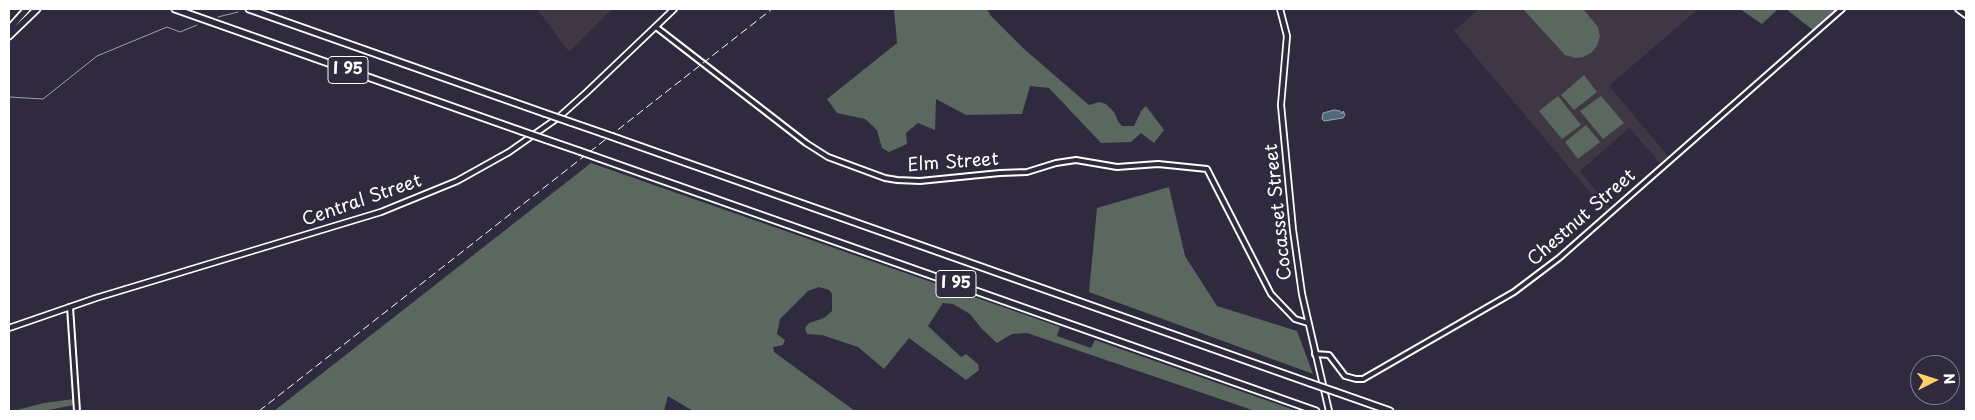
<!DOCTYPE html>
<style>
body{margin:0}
#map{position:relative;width:1975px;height:420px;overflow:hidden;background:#2f2a3d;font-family:"Playpen Sans",sans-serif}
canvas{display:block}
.frame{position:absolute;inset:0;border:10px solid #fff;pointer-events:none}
.north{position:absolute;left:1910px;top:355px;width:50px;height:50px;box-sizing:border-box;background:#2f2a3d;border:1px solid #827f8b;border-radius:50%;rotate:85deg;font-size:14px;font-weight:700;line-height:20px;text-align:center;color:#fff}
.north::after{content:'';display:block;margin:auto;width:18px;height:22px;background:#ffd166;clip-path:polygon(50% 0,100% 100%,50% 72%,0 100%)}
</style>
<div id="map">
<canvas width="1975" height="420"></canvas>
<div class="frame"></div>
<div class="north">N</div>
</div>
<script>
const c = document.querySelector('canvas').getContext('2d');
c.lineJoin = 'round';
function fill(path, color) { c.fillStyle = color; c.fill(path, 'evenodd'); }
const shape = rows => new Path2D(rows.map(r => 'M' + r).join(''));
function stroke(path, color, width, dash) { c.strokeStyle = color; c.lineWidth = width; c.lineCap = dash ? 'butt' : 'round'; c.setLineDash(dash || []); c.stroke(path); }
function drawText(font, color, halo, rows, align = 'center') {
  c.font = font + ' "Playpen Sans",sans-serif'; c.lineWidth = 5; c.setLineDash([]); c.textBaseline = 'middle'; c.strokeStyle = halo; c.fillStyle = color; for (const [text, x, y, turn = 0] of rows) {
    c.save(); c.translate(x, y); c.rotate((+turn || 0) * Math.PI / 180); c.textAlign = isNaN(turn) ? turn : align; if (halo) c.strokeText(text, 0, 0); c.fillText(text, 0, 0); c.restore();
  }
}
fill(shape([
 [537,9,612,9,569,52],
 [1479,9,1698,9,1609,86,1668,156,1660,163,1629,128,1580,171,1610,208,1606,211,1454,31]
]), '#3f3844');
fill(shape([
 [894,9,987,9,991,16,1024,49,1089,105,1099,102,1106,104,1114,112,1118,121,1122,126,1134,126,1141,111,1146,106,1164,130,1154,143,1141,133,1131,142,1101,143,1049,88,1030,86,1022,114,966,115,936,99,935,130,918,123,906,133,907,144,889,152,882,148,877,130,865,119,837,113,827,99,897,43],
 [1523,9,1583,9,1598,27,1600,36,1597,46,1591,53,1583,57,1576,58,1565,55],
 [1740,9,1778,9,1762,24],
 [1786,9,1837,9,1813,30],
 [1584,75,1597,92,1574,110,1561,95],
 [1558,96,1581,125,1562,139,1539,111],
 [1601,96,1624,123,1603,139,1580,111],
 [1586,125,1600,142,1578,159,1565,142],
 [591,163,1060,327,1057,336,1091,348,1095,340,1297,411,1255,411,1027,333,1012,334,997,343,982,329,970,314,953,304,943,303,928,326,961,357,966,354,978,364,979,370,966,380,909,338,884,369,858,347,822,335,807,334,805,328,809,323,824,318,832,311,832,294,829,290,819,287,808,291,780,319,777,334,785,340,783,345,773,347,774,352,855,411,693,411,668,396,664,411,274,411],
 [1169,187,1185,256,1217,306,1297,331,1313,374,1089,292,1097,208],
 [74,399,74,405,43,411,13,411,44,403]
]), '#5a685f');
const water = shape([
 [1334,110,1340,111,1342,114,1343,111,1345,115,1343,118,1324,121,1322,119,1323,113,1334,110]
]);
fill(water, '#516a7a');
stroke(water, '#97a6af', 1);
stroke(shape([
 [218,17,238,12],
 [9,97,43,99,97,56,167,27,180,32,197,25]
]), '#97a6af', 1);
const tertiary = shape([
 [656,27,806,143,828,157,885,178,897,180,920,181,1000,173,1027,172,1056,163,1076,160,1117,167,1158,164,1207,169,1271,294,1295,319,1308,323],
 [70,307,77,411],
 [1315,354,1329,355,1345,376,1356,379,1363,379,1514,292,1559,258,1842,9]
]);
const secondary = shape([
 [1280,9,1287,36,1281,105,1293,230,1302,294,1329,411],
 [1958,9,1966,15],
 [9,328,96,298,381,212,457,181,509,152,559,117,587,92,674,9]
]);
const motorway = shape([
 [175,9,521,131],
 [249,9,544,113],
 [9,29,27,9],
 [9,36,37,9],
 [570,122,602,133],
 [619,139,1310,383],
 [547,140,579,151],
 [596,157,1316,411],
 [1336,392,1390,411]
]);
stroke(tertiary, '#fff', 8);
stroke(secondary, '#fff', 8);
stroke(motorway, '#fff', 9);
stroke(tertiary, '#2f2a3d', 4);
stroke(secondary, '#2f2a3d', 4.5);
stroke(motorway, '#2f2a3d', 5.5);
stroke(shape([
 [259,411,772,9]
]), '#fff', 1, [8, 4]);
const motorwayBridge = shape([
 [544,113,570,122],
 [521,131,547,140],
 [602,133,619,139],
 [579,151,596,157],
 [1310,383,1336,392]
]);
stroke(motorwayBridge, '#fff', 9, []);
stroke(motorwayBridge, '#2f2a3d', 5.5);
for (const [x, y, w] of [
 [348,70,40],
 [956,284,40]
]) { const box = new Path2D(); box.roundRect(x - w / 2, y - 13.5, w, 27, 4); c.fillStyle = '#2f2a3d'; c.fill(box); stroke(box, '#fff', 1); }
drawText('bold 16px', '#fff', null, [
 ["I 95",348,70],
 ["I 95",956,284]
]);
drawText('18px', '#fff', '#2f2a3d', [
 ["Elm Street",953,163,-4],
 ["Central Street",362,201,-19],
 ["Cocasset Street",1279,212,-96],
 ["Chestnut Street",1582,218,-41]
]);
</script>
